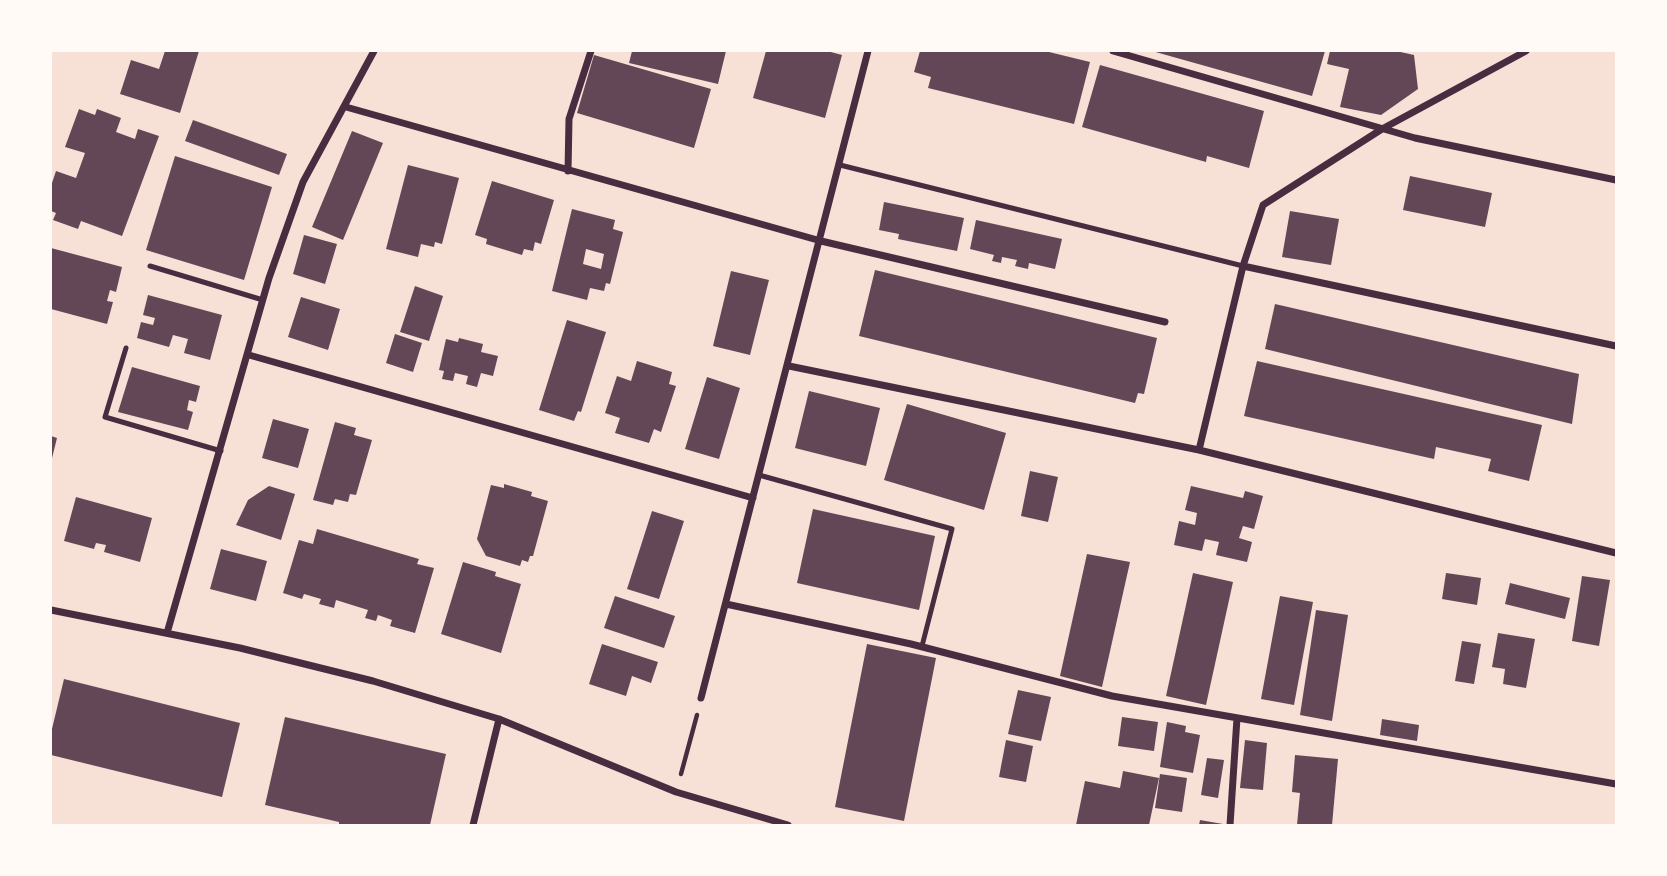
<!DOCTYPE html>
<style>
body{margin:0}
#map{position:relative;width:1667px;height:876px;overflow:hidden;background:#f7e1d7;font-family:Overpass,sans-serif}
canvas{display:block}
.frame{position:absolute;inset:0;border:52px solid #fffaf5;pointer-events:none}
</style>
<div id="map">
<canvas width="1667" height="876"></canvas>
<div class="frame"></div>
</div>
<script>
const c = document.querySelector('canvas').getContext('2d');
c.lineJoin = 'round';
function fill(path, color) { c.fillStyle = color; c.fill(path, 'evenodd'); }
const shape = rows => new Path2D(rows.map(r => 'M' + r).join(''));
function stroke(path, color, width, dash) { c.strokeStyle = color; c.lineWidth = width; c.lineCap = dash ? 'butt' : 'round'; c.setLineDash(dash || []); c.stroke(path); }
fill(shape([
 [165,51,199,51,180,113,120,94,131,60,159,69],
 [632,51,726,51,718,84,629,63],
 [766,51,827,51,842,55,825,118,753,98],
 [920,51,1045,51,1090,62,1074,124,928,88,931,77,914,72],
 [1152,51,1325,51,1312,96],
 [1330,51,1396,51,1414,55,1418,89,1381,115,1340,107,1349,69,1327,64],
 [594,55,711,89,694,148,577,113],
 [1100,65,1264,111,1249,168,1207,156,1206,162,1082,127],
 [79,109,95,115,97,109,121,118,116,132,135,139,138,129,159,136,122,236,81,221,78,229,53,220,56,213,51,211,51,186,56,171,76,178,85,153,65,147],
 [193,120,287,154,279,175,185,141],
 [352,131,383,143,343,240,312,227],
 [175,156,272,187,244,280,146,250],
 [408,165,459,178,442,244,435,242,434,247,421,244,418,257,386,249],
 [1410,176,1492,193,1485,227,1403,210],
 [492,181,554,200,541,244,535,242,533,251,524,249,522,255,486,244,487,239,475,235],
 [884,202,964,218,957,251,898,239,899,234,879,230],
 [572,209,615,220,613,229,623,232,610,284,606,283,604,291,590,288,587,300,552,291],
 [586,249,604,254,601,269,583,264],
 [1290,211,1339,219,1331,265,1282,257],
 [976,220,1062,239,1055,269,1029,263,1028,269,1015,266,1017,260,1002,257,1001,263,992,261,994,255,970,249],
 [304,235,337,244,325,284,293,274],
 [51,248,122,267,116,292,110,290,107,301,113,302,107,324,51,309],
 [875,270,1157,338,1144,394,1138,393,1135,403,859,336],
 [731,271,769,280,750,355,713,346],
 [415,286,443,296,429,341,400,332],
 [148,295,222,315,210,360,184,353,188,339,173,335,169,347,137,338,141,322,153,325,155,318,143,315],
 [301,297,340,309,328,350,288,337],
 [1275,304,1579,374,1572,424,1265,349],
 [567,320,606,332,581,412,578,411,574,421,539,410],
 [395,334,422,343,413,372,386,363],
 [459,338,483,344,481,352,498,356,493,376,481,373,477,387,466,384,468,376,455,373,453,381,442,379,444,371,439,370,446,339,458,342],
 [637,361,672,372,669,384,676,386,661,432,654,429,649,443,615,433,620,418,605,413,617,376,631,381],
 [1257,361,1542,425,1529,481,1488,471,1491,459,1436,447,1434,459,1244,416],
 [132,367,200,386,196,402,189,400,187,410,193,412,188,430,118,412],
 [707,377,740,388,719,459,685,449],
 [809,391,880,408,866,466,795,448],
 [907,404,1006,433,984,510,884,480],
 [273,419,309,429,298,468,262,458],
 [335,422,356,428,354,435,372,440,356,495,350,494,348,502,335,499,333,505,313,500],
 [51,436,57,438,52,458,51,458],
 [1030,471,1058,477,1048,522,1021,516],
 [504,484,532,492,531,496,548,501,533,556,530,556,528,562,522,560,520,566,486,556,477,539,491,485,504,488],
 [269,486,295,494,281,540,236,525,248,500],
 [1191,486,1243,498,1245,491,1263,496,1254,529,1243,526,1239,538,1252,542,1247,562,1216,555,1219,542,1205,539,1202,551,1174,545,1179,521,1195,525,1197,513,1185,510],
 [76,497,152,518,140,562,104,552,106,545,96,543,94,549,64,541],
 [813,509,935,536,919,610,797,583],
 [652,511,684,521,659,599,627,589],
 [317,529,419,559,417,564,434,568,415,633,390,626,392,620,378,615,376,621,365,618,368,610,336,600,334,608,319,604,321,599,304,594,302,599,283,593,299,540,313,544],
 [221,549,267,561,256,601,210,589],
 [1087,554,1130,562,1102,687,1060,676],
 [463,562,496,572,495,576,521,584,501,653,441,634],
 [1193,573,1233,582,1206,705,1166,696],
 [1446,573,1481,578,1477,605,1442,599],
 [1582,576,1610,580,1599,646,1572,641],
 [1510,583,1570,598,1565,619,1505,604],
 [615,596,675,616,664,648,604,628],
 [1280,596,1313,602,1294,705,1261,699],
 [1316,610,1348,615,1332,721,1300,715],
 [1498,633,1535,639,1526,688,1503,684,1505,669,1492,667],
 [1462,641,1481,644,1474,684,1455,681],
 [602,644,658,662,651,683,632,676,626,696,589,684],
 [867,644,936,658,904,821,835,807],
 [64,679,240,723,222,797,51,755,51,733],
 [1018,690,1051,697,1041,741,1008,734],
 [285,717,446,754,430,825,339,825,339,822,265,805],
 [1122,717,1158,722,1154,751,1118,746],
 [1382,719,1419,725,1417,741,1380,735],
 [1167,722,1186,726,1185,732,1200,735,1193,773,1160,767],
 [1006,740,1033,746,1026,782,999,777],
 [1245,740,1267,743,1263,790,1240,788],
 [1295,755,1338,759,1332,825,1297,825,1300,793,1292,792],
 [1207,758,1224,760,1218,798,1201,795],
 [1123,771,1159,778,1149,825,1076,825,1085,781,1120,788],
 [1160,774,1187,778,1182,812,1155,808],
 [1200,820,1223,824,1223,825,1199,825]
]), '#644757');
stroke(shape([
 [681,774,697,715]
]), '#4a2c40', 4.5);
stroke(shape([
 [840,165,1243,266],
 [150,266,263,300],
 [126,348,105,417,221,451],
 [759,475,952,529,922,646]
]), '#4a2c40', 5);
stroke(shape([
 [1113,51,1415,138,1616,180],
 [346,107,821,241,1165,322],
 [568,171,569,119,591,51],
 [1243,266,1616,346],
 [249,355,753,498],
 [789,366,1199,450,1616,553],
 [1199,450,1243,266,1263,205,1382,129,1526,51],
 [726,604,911,644,1112,696,1616,784],
 [51,610,240,648,373,681,499,719,676,792,788,825],
 [167,633,269,278,303,182,374,51],
 [701,698,868,51],
 [473,825,499,719],
 [1230,825,1237,718]
]), '#4a2c40', 7);
</script>
